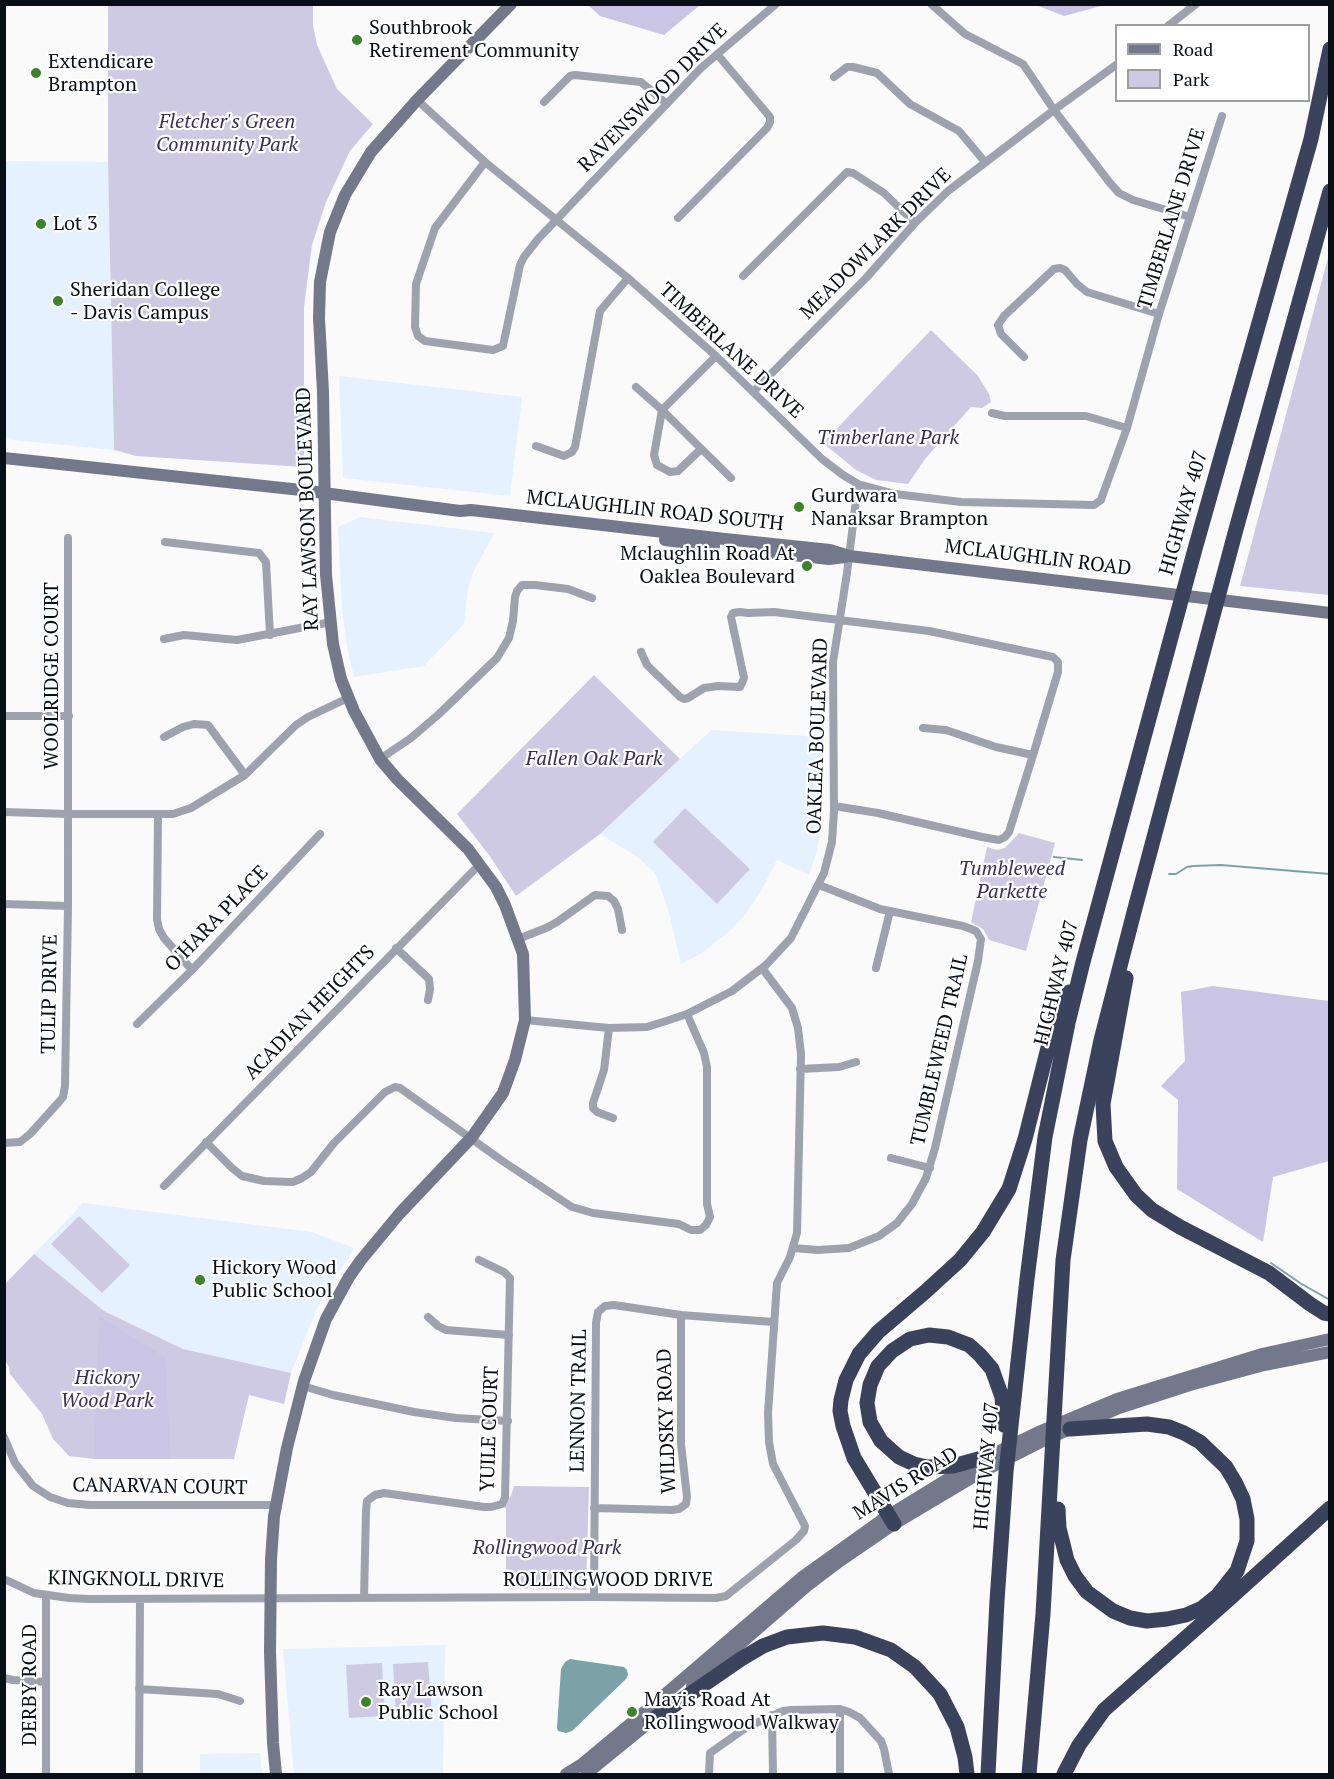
<!DOCTYPE html>
<style>
body{margin:0}
#map{position:relative;width:1334px;height:1779px;overflow:hidden;background:#fafafa;font-family:"PT Serif",serif}
canvas{display:block}
.frame{position:absolute;inset:0;border:6px solid #070f17;pointer-events:none}
.legend{position:absolute;left:1115px;top:24px;width:195px;height:78px;box-sizing:border-box;background:#fff;border:2px solid #9c9fa2;margin:0;padding:8px 10px;list-style:none;font-size:18px;color:#070f17}
.legend li{display:flex;align-items:center;gap:12px;height:30px}
.legend b{width:30px;border:2px solid #9c9fa2}
</style>
<div id="map">
<canvas width="1334" height="1779"></canvas>
<div class="frame"></div>
<ul class="legend">
<li><b style="height:8px;background:#73798b"></b>Road</li>
<li><b style="height:16px;background:#cfcae4"></b>Park</li>
</ul>
</div>
<script>
const c = document.querySelector('canvas').getContext('2d');
c.lineJoin = 'round';
function fill(path, color) { c.fillStyle = color; c.fill(path, 'evenodd'); }
const shape = rows => new Path2D(rows.map(r => 'M' + r).join(''));
function stroke(path, color, width, dash) { c.strokeStyle = color; c.lineWidth = width; c.lineCap = dash ? 'butt' : 'round'; c.setLineDash(dash || []); c.stroke(path); }
function drawText(font, color, halo, rows, align = 'center') {
  c.font = font + ' "PT Serif",serif'; c.lineWidth = 4.5; c.setLineDash([]); c.textBaseline = 'middle'; c.strokeStyle = halo; c.fillStyle = color; for (const [text, x, y, turn = 0] of rows) {
    c.save(); c.translate(x, y); c.rotate((+turn || 0) * Math.PI / 180); c.textAlign = isNaN(turn) ? turn : align; if (halo) c.strokeText(text, 0, 0); c.fillText(text, 0, 0); c.restore();
  }
}
fill(shape([
 [5,161,108,162,114,450,5,439],
 [339,376,522,397,510,496,343,478],
 [360,517,494,533,473,573,468,588,464,624,424,666,354,677,347,647,342,609,338,527],
 [711,730,823,737,823,789,820,834,815,858,809,875,777,860,760,893,747,912,731,930,702,953,681,964,668,909,655,873,639,858,600,834],
 [83,1203,312,1232,354,1248,318,1306,291,1373,183,1349,104,1311,34,1254],
 [445,1645,443,1774,294,1774,283,1649],
 [260,1753,262,1774,200,1774,200,1754]
]), '#e5f1fe');
fill(shape([
 [108,5,313,5,313,25,317,45,337,89,373,124,350,151,326,202,312,245,304,307,304,467,136,456,114,450,108,162],
 [1329,254,1329,595,1240,586,1302,355],
 [931,330,978,376,989,394,991,402,982,408,971,407,925,459,908,484,876,480,856,470,823,443],
 [594,675,680,759,600,834,516,896,489,855,457,814],
 [685,808,750,869,717,904,653,842],
 [1019,833,1055,843,1026,951,989,940,983,929,971,922,987,847,997,850,1005,848],
 [79,1216,130,1265,102,1293,51,1244],
 [34,1254,104,1311,183,1349,291,1373,284,1404,249,1395,234,1459,94,1459,69,1456,53,1439,42,1414,10,1374,9,1367,5,1360,4,1285],
 [514,1486,589,1487,586,1590,506,1588,506,1509,504,1507,511,1496],
 [428,1662,432,1715,396,1717,393,1664],
 [382,1663,385,1716,349,1718,346,1665]
]), '#cfcae4');
fill(shape([
 [588,5,700,5,664,35,600,16],
 [1036,5,1036,4,1105,5,1064,16],
 [1213,986,1329,1001,1329,1161,1273,1177,1263,1242,1177,1189,1178,1100,1161,1086,1185,1061,1181,992],
 [99,1316,165,1357,171,1459,94,1459]
]), '#cbc5e5');
fill(shape([
 [570,1659,624,1667,627,1670,628,1675,626,1679,572,1731,566,1733,558,1731,557,1728,561,1669,565,1662]
]), '#7aa2a7');
stroke(shape([
 [1054,857,1082,860],
 [1169,874,1176,874,1187,867,1193,866,1221,865,1330,874],
 [1271,1263,1300,1283,1330,1300]
]), '#7aa2a7', 2);
stroke(shape([
 [931,4,965,34,1023,64,1054,110,1110,183,1119,193,1133,200,1190,217],
 [1168,26,1196,4],
 [834,77,847,67,853,67,877,73,910,104,959,131,985,162],
 [417,100,485,162,628,278,716,356,822,459,843,475,858,484,895,494,961,502,1094,505,1101,500,1103,494,1127,428,1159,314,1222,116],
 [544,102,570,76,575,75,641,82,667,104],
 [485,162,435,228,416,284,415,327,418,336,425,341,493,350,503,346,520,265,524,257,538,239,701,68,776,4],
 [678,218,767,128,770,122,770,117,717,54],
 [743,276,847,172,853,173,884,193,915,223],
 [716,356,662,410,731,478],
 [1024,357,1001,334,998,325,1004,316,1054,269,1060,268,1065,270,1077,284,1087,292,1159,314],
 [636,387,662,410,654,455,657,465,670,472,678,471,701,449],
 [753,392,866,278,915,223,948,191,1054,110,1116,65],
 [992,413,1005,416,1086,416,1127,428],
 [536,446,564,456,572,452,575,447,600,311,628,278],
 [165,542,259,553,266,562,270,635],
 [164,639,184,635,237,640,331,622],
 [641,652,647,665,680,697,684,699,688,698,704,688,718,686,740,687,742,683,744,678,731,617,733,613,740,612,748,613,774,612,929,631,1053,657,1058,662,1058,672,1034,752,1009,832,1005,837,999,840,982,837,878,813,834,806],
 [4,716,69,716],
 [923,728,946,730,996,747,1033,755],
 [164,737,183,727,194,724,208,725,245,775],
 [380,759,411,738,439,714,497,658,509,638,513,621,515,597,517,591,522,585,535,585,568,589,592,598],
 [4,812,68,814,173,814,191,808,245,775,296,725,308,717,348,698],
 [158,814,157,919,159,929,164,938,192,970],
 [4,904,68,906],
 [518,939,546,928,557,922,595,895,608,896,614,901,618,909,622,930],
 [396,948,429,979,430,989,428,1000],
 [876,968,890,911],
 [525,1020,609,1028,647,1027,666,1021,687,1014,732,991,766,965,791,938,824,873,832,842,834,811,833,662,847,573,858,484],
 [137,1024,192,970,320,834],
 [609,1028,604,1070,593,1103,593,1108,597,1112,613,1118],
 [800,1069,839,1067,856,1062],
 [206,1142,232,1168,242,1176,264,1181,293,1182,302,1178,311,1172,334,1143,385,1092,395,1087,400,1088,504,1162,572,1207,593,1213,679,1224,691,1230,700,1230,706,1225,710,1217,707,1204,707,1067,704,1053,687,1014],
 [4,1143,20,1142,30,1134,58,1103,63,1097,65,1086,68,906,68,538],
 [891,1158,930,1168],
 [164,1186,480,864],
 [793,1248,818,1250,849,1248,879,1236,897,1223,912,1204,926,1178,935,1148,978,961,981,939,976,931,963,926,880,909,819,885],
 [428,1317,438,1326,446,1330,509,1335],
 [303,1386,333,1395,414,1412,456,1418,508,1421],
 [4,1437,15,1463,33,1486,50,1497,68,1503,90,1505,275,1505],
 [594,1508,672,1510,679,1509,686,1504,687,1497,681,1444,681,1315],
 [4,1579,34,1593,69,1598,90,1599,594,1597,716,1598,726,1596,796,1540,804,1531,805,1526,773,1464,769,1442,768,1413,777,1283,790,1257,797,1233,801,1054,798,1028,792,1008,762,968],
 [594,1597,596,1323,598,1312,605,1306,614,1305,681,1315,773,1322],
 [364,1598,366,1511,367,1501,375,1495,384,1493,484,1507,491,1507,502,1504,505,1498,510,1278,504,1272,479,1260],
 [4,1678,13,1680,46,1682],
 [139,1689,218,1694,240,1701],
 [840,1709,840,1774],
 [772,1715,773,1774],
 [46,1774,46,1596],
 [139,1774,140,1599],
 [709,1774,710,1753,747,1727,783,1711,791,1710,840,1709,849,1712,860,1718,881,1741,884,1749,889,1774]
]), '#9ea2af', 8);
stroke(shape([
 [4,458,301,490,460,511,471,510,725,539,830,550,849,556,1330,613],
 [665,540,714,546],
 [758,551,829,559,845,557],
 [692,1686,807,1586,840,1561,894,1524,978,1474,1045,1440,1119,1408,1190,1385,1264,1365,1330,1352],
 [276,1774,273,1743,270,1652,271,1560,274,1516,287,1448,304,1381,326,1319,349,1277,361,1260,400,1213,472,1137,503,1093,515,1060,525,1020,523,954,505,905,496,887,468,849,397,779,380,759,354,711,341,679,333,644,326,575,323,392,319,318,320,282,330,232,345,195,371,152,417,100,511,4],
 [566,1774,582,1764,636,1719,801,1578,889,1515,946,1480,989,1456,1041,1431,1117,1399,1262,1354,1330,1339],
 [586,1774,656,1717]
]), '#73798b', 12);
stroke(shape([
 [1126,978,1103,1104,1105,1141,1116,1167,1136,1195,1152,1210,1180,1227,1269,1273,1310,1304,1324,1313,1330,1314],
 [989,1456,953,1466,927,1467,914,1464,899,1457,881,1441,870,1422,867,1403,870,1385,878,1366,892,1351,910,1339,929,1335,948,1337,969,1345,980,1355,992,1369,1002,1397,1004,1425],
 [1058,1509,1059,1528,1067,1560,1075,1576,1087,1592,1113,1611,1130,1618,1147,1621,1167,1619,1186,1615,1202,1608,1218,1595,1237,1571,1247,1541,1247,1519,1243,1499,1235,1482,1226,1467,1200,1442,1184,1433,1169,1427,1147,1424,1070,1429],
 [894,1524,854,1458,843,1426,840,1411,841,1400,846,1380,859,1354,878,1332,925,1292,960,1260,983,1232,1009,1189,1025,1139,1055,1020,1069,992],
 [651,1721,741,1659,763,1646,787,1637,823,1633,855,1637,891,1650,915,1667,940,1694,957,1727,965,1757,967,1774],
 [988,1774,997,1601,1006,1472,1027,1279,1045,1137,1068,1023,1083,962,1195,549,1311,139,1330,49],
 [1029,1774,1043,1614,1063,1260,1080,1140,1101,1040,1134,912,1235,533,1330,191],
 [1064,1774,1079,1745,1104,1710,1226,1602,1330,1508]
]), '#3b425b', 15);
for (const [x, y, r, color] of [
 [357,40,6,"#3c8329"],
 [36,73,6,"#3c8329"],
 [41,224,6,"#3c8329"],
 [58,301,6,"#3c8329"],
 [799,507,6,"#3c8329"],
 [807,566,6,"#3c8329"],
 [200,1280,6,"#3c8329"],
 [366,1702,6,"#3c8329"],
 [632,1712,6,"#3c8329"]
]) { const dot = new Path2D(); dot.arc(x, y, r, 0, 2 * Math.PI); c.fillStyle = color; c.fill(dot); stroke(dot, '#fff', 2); }
drawText('20px', '#070f17', '#fff', [
 ["Southbrook",369,28],
 ["Retirement Community",369,51],
 ["Extendicare",48,62],
 ["Brampton",48,85],
 ["Lot 3",53,224],
 ["Sheridan College",70,290],
 ["- Davis Campus",70,313],
 ["Gurdwara",811,496],
 ["Nanaksar Brampton",811,519],
 ["Mclaughlin Road At",795,554,"right"],
 ["Oaklea Boulevard",795,577,"right"],
 ["Hickory Wood",212,1268],
 ["Public School",212,1291],
 ["Ray Lawson",378,1690],
 ["Public School",378,1713],
 ["Mavis Road At",644,1700],
 ["Rollingwood Walkway",644,1723]
], 'left');
drawText('20px', '#070f17', '#fff', [
 ["RAVENSWOOD DRIVE",653,98,-45],
 ["TIMBERLANE DRIVE",1172,219,-73],
 ["MEADOWLARK DRIVE",876,244,-45],
 ["TIMBERLANE DRIVE",731,351,43],
 ["RAY LAWSON BOULEVARD",308,509,-92],
 ["MCLAUGHLIN ROAD SOUTH",655,511,6],
 ["HIGHWAY 407",1184,513,-74],
 ["MCLAUGHLIN ROAD",1038,558,7],
 ["WOOLRIDGE COURT",52,676,-90],
 ["OAKLEA BOULEVARD",818,736,-88],
 ["O'HARA PLACE",217,919,-46],
 ["HIGHWAY 407",1057,983,-76],
 ["TULIP DRIVE",50,994,-89],
 ["ACADIAN HEIGHTS",310,1013,-46],
 ["TUMBLEWEED TRAIL",940,1050,-77],
 ["LENNON TRAIL",579,1401,-89],
 ["WILDSKY ROAD",667,1421,-92],
 ["YUILE COURT",490,1429,-88],
 ["HIGHWAY 407",987,1466,-85],
 ["MAVIS ROAD",906,1484,-32],
 ["CANARVAN COURT",160,1487,1],
 ["KINGKNOLL DRIVE",136,1580,1],
 ["ROLLINGWOOD DRIVE",608,1580],
 ["DERBY ROAD",30,1685,-90]
]);
drawText('italic 20px', '#3a2e5a', '#fff', [
 ["Fletcher's Green",227,122],
 ["Community Park",227,145],
 ["Timberlane Park",888,438],
 ["Fallen Oak Park",594,759],
 ["Tumbleweed",1012,869],
 ["Parkette",1012,892],
 ["Hickory",107,1378],
 ["Wood Park",107,1401],
 ["Rollingwood Park",547,1548]
]);
</script>
